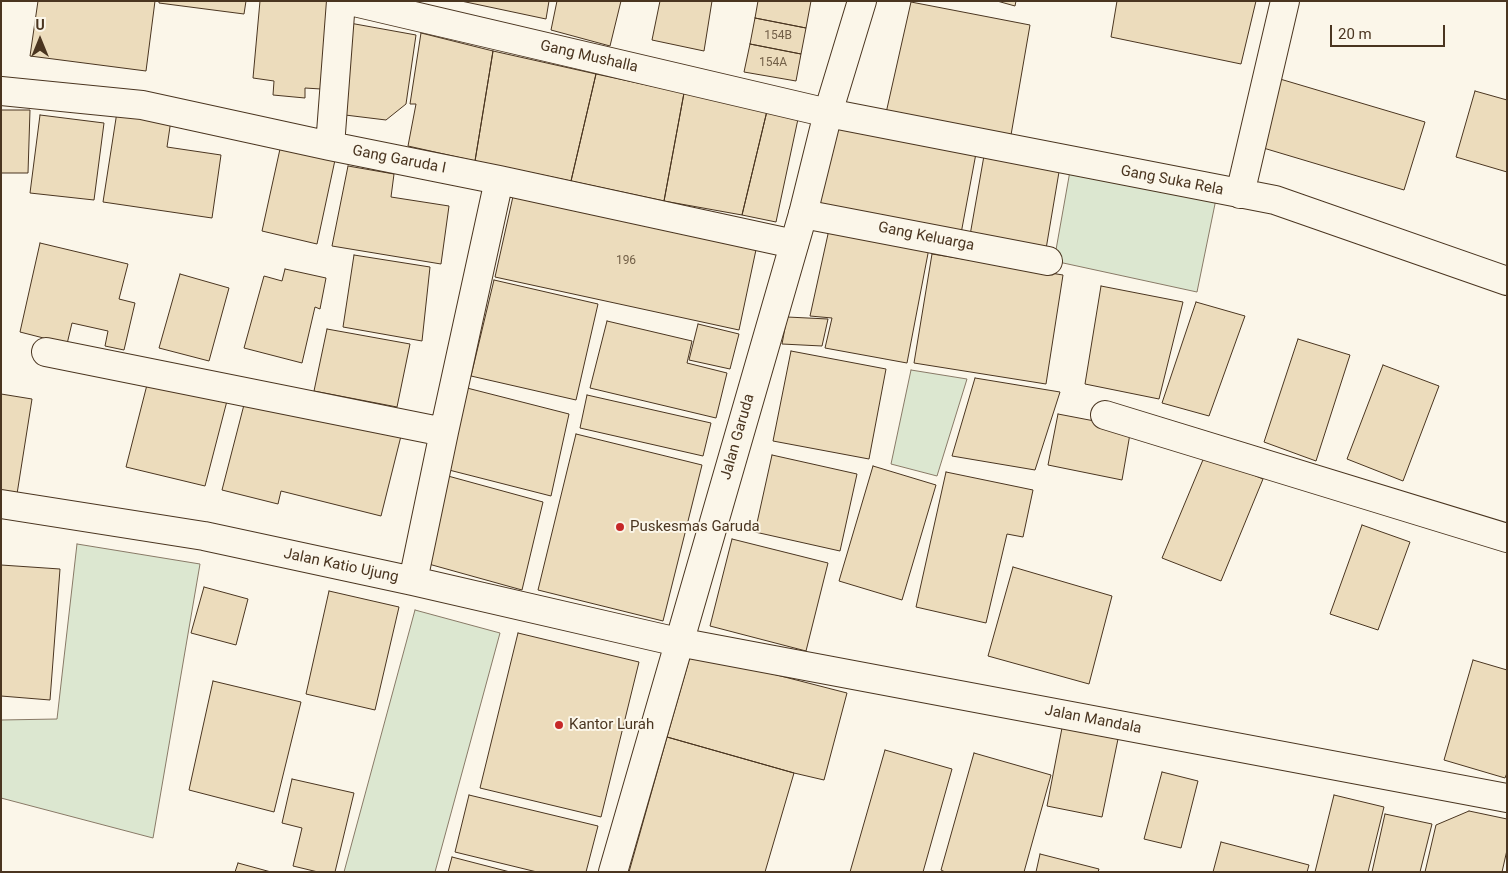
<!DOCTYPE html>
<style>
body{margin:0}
#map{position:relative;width:1508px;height:873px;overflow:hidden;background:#fbf6e9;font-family:Roboto,sans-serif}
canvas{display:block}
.frame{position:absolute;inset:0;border:2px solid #4a3520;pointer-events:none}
.north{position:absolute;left:15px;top:15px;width:50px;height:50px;-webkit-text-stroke:4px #fbf6e9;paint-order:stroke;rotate:0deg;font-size:14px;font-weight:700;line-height:20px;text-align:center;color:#4a3520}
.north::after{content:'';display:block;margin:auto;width:18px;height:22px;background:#4a3520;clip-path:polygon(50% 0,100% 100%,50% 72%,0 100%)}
.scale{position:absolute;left:1330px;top:25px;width:115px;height:22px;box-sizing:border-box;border:2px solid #4a3520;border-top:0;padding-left:6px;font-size:15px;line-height:18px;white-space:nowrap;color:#4a3520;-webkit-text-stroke:4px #fbf6e9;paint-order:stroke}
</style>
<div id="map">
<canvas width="1508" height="873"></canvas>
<div class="frame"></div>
<div class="north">U</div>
<div class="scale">20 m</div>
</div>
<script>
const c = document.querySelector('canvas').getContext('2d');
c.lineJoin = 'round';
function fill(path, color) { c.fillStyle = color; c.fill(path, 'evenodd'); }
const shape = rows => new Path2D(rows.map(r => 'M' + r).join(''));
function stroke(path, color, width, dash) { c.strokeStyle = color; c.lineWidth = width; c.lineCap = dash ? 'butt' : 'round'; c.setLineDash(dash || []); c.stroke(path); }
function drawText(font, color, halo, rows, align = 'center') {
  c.font = font + ' Roboto,sans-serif'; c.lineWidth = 4; c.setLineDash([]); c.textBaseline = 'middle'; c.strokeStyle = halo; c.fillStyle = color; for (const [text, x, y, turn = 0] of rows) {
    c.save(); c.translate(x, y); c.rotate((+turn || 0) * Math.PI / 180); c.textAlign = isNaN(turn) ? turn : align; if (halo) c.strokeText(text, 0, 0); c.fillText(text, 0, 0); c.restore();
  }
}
const green = shape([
 [1070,171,1216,199,1197,292,1054,261,1070,171],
 [911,370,967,379,937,476,891,464,911,370],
 [77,544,200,564,153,838,1,798,1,720,57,719,77,544],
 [415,610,500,633,435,872,344,872,415,610]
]);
fill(green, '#dce7d0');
stroke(green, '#887966', 1);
const building = shape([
 [38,1,155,1,146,71,30,56,38,1],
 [159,1,246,1,244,14,159,3,159,1],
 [260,1,334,1,321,89,305,88,305,98,273,95,274,81,253,78,260,1],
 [461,1,549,1,546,19,461,1],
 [557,1,621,1,610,46,551,30,557,1],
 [660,1,712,1,704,51,652,40,660,1],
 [758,1,811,1,806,28,755,18,758,1],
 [997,1,1016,1,1015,6,997,1],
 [1117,1,1256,1,1241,64,1111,37,1117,1],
 [911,2,1030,25,1011,135,886,113,911,2],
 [755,18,806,28,801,54,750,44,755,18],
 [344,22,416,35,406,104,386,120,337,114,344,22],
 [421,33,493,51,475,161,408,146,416,104,410,104,421,33],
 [750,44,801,54,796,81,744,72,750,44],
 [493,51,596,74,571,181,475,161,493,51],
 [596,74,684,93,664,201,571,181,596,74],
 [1280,79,1425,122,1404,190,1260,147,1280,79],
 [1475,91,1507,100,1507,172,1456,157,1475,91],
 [684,93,767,111,742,215,664,201,684,93],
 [1,110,30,110,28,173,1,173,1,110],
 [767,111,798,119,776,222,742,215,767,111],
 [117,112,171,120,167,147,221,155,212,218,103,202,117,112],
 [40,115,104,123,94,200,30,193,40,115],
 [834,122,977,148,960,239,817,213,834,122],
 [280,149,335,160,317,244,262,231,280,149],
 [985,150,1060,166,1045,255,969,241,985,150],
 [348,166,394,174,391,197,449,206,441,264,332,246,348,166],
 [514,192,757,245,739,330,495,277,514,192],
 [830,225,930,243,907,363,825,348,832,318,810,316,830,225],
 [40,243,128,264,119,299,135,303,124,350,105,346,108,331,72,323,67,344,20,332,40,243],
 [932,254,1063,275,1046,384,914,363,932,254],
 [354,255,430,267,422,341,343,327,354,255],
 [285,269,326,278,320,309,315,307,302,363,244,348,264,276,282,281,285,269],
 [180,274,229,288,209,361,159,348,180,274],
 [494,280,598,304,576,400,471,376,494,280],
 [1101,286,1183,302,1159,399,1085,384,1101,286],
 [1196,302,1245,316,1209,416,1162,403,1196,302],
 [787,317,828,319,822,346,782,344,787,317],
 [607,321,692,341,687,363,727,373,716,418,590,388,607,321],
 [698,324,739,334,730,369,689,360,698,324],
 [327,329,410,344,397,407,314,391,327,329],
 [1298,339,1350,355,1316,461,1264,442,1298,339],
 [791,351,886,369,869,459,773,441,791,351],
 [1383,365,1439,386,1403,481,1347,459,1383,365],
 [149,377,228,397,205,486,126,467,149,377],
 [975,378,1060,392,1035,470,952,456,975,378],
 [467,388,569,414,551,496,449,470,467,388],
 [1,394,32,399,17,494,1,492,1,394],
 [587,395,711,423,703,456,580,428,587,395],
 [246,397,401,436,381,516,281,491,278,504,222,490,246,397],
 [1058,414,1131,428,1122,480,1048,465,1058,414],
 [576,434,702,465,663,621,538,590,576,434],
 [772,455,857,474,840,551,755,532,772,455],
 [1205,455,1263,479,1221,581,1162,558,1205,455],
 [873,466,936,485,902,600,839,581,873,466],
 [946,472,1033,490,1023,537,1007,534,986,623,916,607,946,472],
 [448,476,543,502,522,590,425,563,448,476],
 [1362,525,1410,542,1378,630,1330,614,1362,525],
 [732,539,828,563,806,651,710,626,732,539],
 [1,565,60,569,50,700,1,696,1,565],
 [1013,567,1112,596,1089,684,988,656,1013,567],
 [204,587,248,599,236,645,191,633,204,587],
 [329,591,399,607,375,710,306,694,329,591],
 [518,633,639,662,601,817,480,788,518,633],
 [691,653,847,693,824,780,794,773,667,737,691,653],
 [1473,660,1507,670,1507,773,1505,778,1444,760,1473,660],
 [213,681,301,702,274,812,189,790,213,681],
 [1062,728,1118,739,1102,817,1047,806,1062,728],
 [667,737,794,773,765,872,629,872,667,737],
 [885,750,952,769,923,872,850,872,885,750],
 [974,753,1051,775,1024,872,945,872,941,870,974,753],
 [1162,772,1198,781,1181,848,1144,839,1162,772],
 [292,779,354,793,335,872,318,872,293,866,302,828,282,823,292,779],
 [469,795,598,826,586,872,537,872,455,852,469,795],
 [1334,795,1384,807,1368,872,1315,872,1334,795],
 [1469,811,1507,819,1507,850,1502,872,1425,872,1436,825,1469,811],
 [1385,814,1432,824,1420,872,1372,872,1385,814],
 [1221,842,1309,865,1307,872,1213,872,1221,842],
 [1040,854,1099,869,1098,872,1036,872,1040,854],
 [452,857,510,872,448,872,452,857],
 [238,863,271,872,235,872,238,863]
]);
fill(building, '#ecdcbc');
stroke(building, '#4a3520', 1);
const minor = shape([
 [350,1,828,113,1275,200,1507,281],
 [1,91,142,105,330,146,499,180,794,244],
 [330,146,341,1],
 [1240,194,1285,1],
 [803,214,1048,261],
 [46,352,444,432],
 [1105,415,1507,538],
 [1,504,204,536,413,581,678,642,1507,798],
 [413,581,444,432,499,180]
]);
const tertiary = shape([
 [613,872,803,214,828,113,862,1]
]);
stroke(minor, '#4a3520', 30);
stroke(tertiary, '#4a3520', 30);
stroke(minor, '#fbf6e9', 28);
stroke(tertiary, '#fbf6e9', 28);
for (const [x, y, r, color] of [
 [620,527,5,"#c62828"],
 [559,725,5,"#c62828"]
]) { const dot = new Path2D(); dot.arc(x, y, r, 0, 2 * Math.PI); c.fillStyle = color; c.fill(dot); stroke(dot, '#fbf6e9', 2); }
drawText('12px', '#725f47', null, [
 ["154B",778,36],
 ["154A",773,63],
 ["196",626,261]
]);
drawText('15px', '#4a3520', '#fbf6e9', [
 ["Gang Mushalla",589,57,13],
 ["Gang Garuda I",399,160,11],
 ["Gang Suka Rela",1172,181,11],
 ["Gang Keluarga",926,237,11],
 ["Jalan Garuda",738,437,-74],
 ["Jalan Katio Ujung",341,566,12],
 ["Jalan Mandala",1093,720,11]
]);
drawText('15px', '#4a3520', '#fbf6e9', [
 ["Puskesmas Garuda",630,527],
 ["Kantor Lurah",569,725]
], 'left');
</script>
